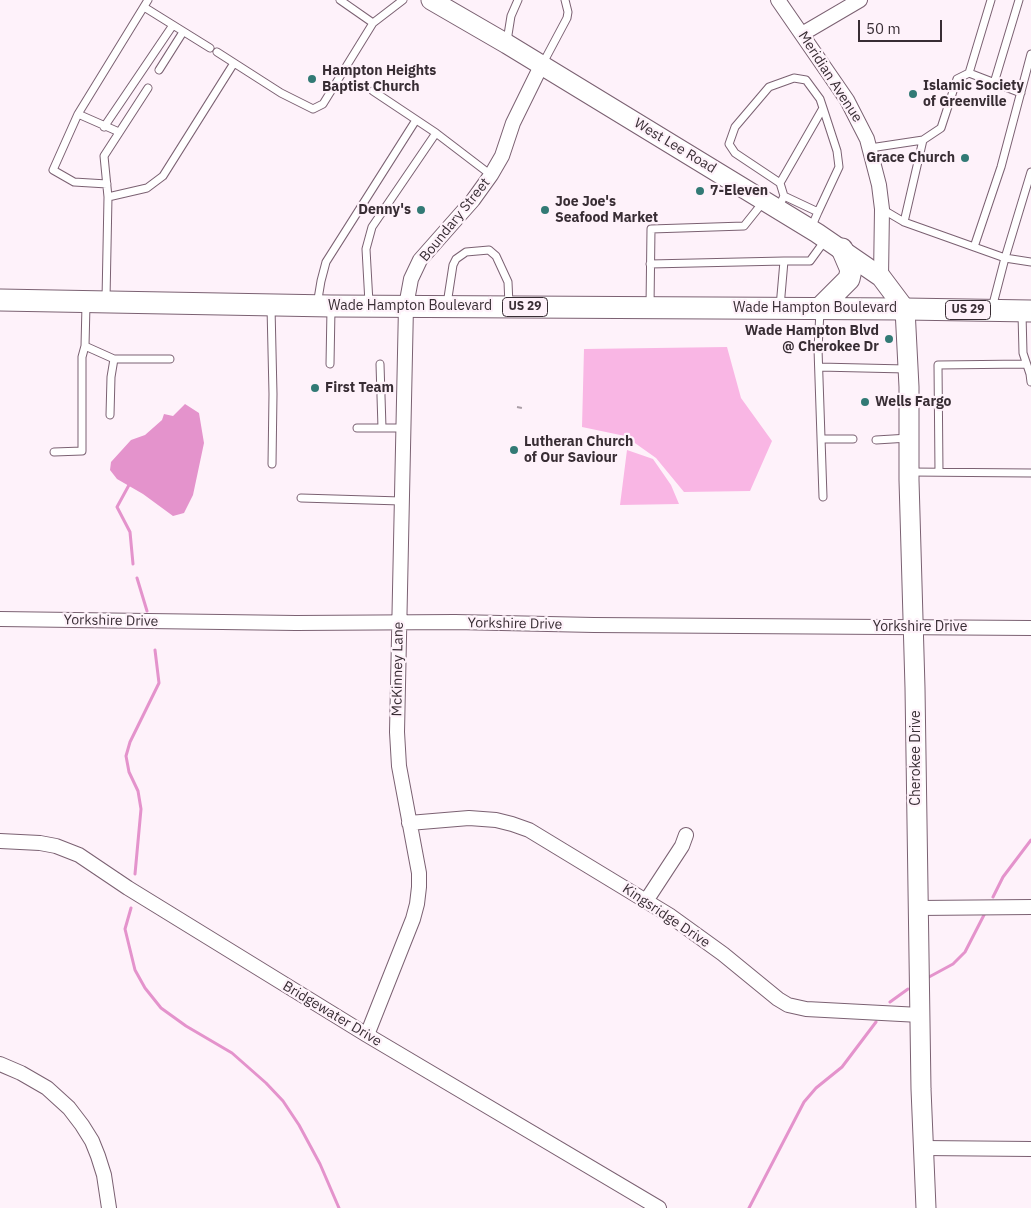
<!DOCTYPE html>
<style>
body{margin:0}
#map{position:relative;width:1031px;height:1208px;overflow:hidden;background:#fef2fa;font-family:"IBM Plex Sans",sans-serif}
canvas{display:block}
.scale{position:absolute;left:858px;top:20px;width:84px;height:22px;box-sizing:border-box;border:2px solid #382d34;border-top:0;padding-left:6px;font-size:15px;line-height:18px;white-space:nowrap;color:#382d34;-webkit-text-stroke:4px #fef2fa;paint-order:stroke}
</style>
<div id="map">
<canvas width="1031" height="1208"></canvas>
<div class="scale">50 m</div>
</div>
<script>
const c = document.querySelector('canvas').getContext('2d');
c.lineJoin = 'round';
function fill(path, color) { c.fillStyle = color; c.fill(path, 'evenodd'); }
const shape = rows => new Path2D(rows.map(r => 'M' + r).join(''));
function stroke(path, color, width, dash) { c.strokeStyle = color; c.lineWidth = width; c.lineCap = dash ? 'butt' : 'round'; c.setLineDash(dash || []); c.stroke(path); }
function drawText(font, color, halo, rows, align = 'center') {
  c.font = font + ' "IBM Plex Sans",sans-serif'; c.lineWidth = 4.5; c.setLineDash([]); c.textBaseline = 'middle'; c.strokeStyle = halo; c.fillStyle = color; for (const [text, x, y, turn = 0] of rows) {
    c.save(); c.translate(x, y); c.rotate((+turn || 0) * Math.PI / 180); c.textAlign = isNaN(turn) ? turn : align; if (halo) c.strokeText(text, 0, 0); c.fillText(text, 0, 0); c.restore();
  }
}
fill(shape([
 [727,347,741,398,772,441,750,491,684,492,656,458,625,436,582,427,584,349],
 [627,450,653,459,671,485,679,504,620,505]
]), '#f9b6e4');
fill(shape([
 [185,404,199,413,204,443,193,495,184,513,173,516,143,494,117,479,110,470,111,462,131,440,145,435,162,420,164,414,173,416]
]), '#e493cc');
stroke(shape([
 [129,485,117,507,130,532,133,564],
 [137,578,147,611],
 [135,874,141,809,138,791,129,772,126,756,130,742,159,683,155,650],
 [993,897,1003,877,1031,840],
 [131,908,125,929,135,970,145,988,161,1008,186,1026,232,1053,266,1083,283,1101,299,1125,320,1164,339,1208],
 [929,977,953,964,965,952,985,913],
 [890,1002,908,989],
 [749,1208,804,1102,816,1088,842,1067,876,1022]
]), '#e493cc', 3);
const lane = shape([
 [340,0,373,23],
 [144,7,210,48],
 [507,41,511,16,518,0],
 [217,52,281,93,313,109,323,104,373,23,403,0],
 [542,65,567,18,568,12,565,0],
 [159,70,183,32],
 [969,73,1021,93],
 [994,83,1019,0],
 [373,91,436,133,491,175],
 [78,114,119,132],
 [104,127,173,25],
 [923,140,941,128,957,79,969,73,991,0],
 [870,148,923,140,904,222,882,209],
 [107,184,74,182,53,170,78,114,148,0],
 [784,196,818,212,811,228],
 [108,197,147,188,163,176,234,63],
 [778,209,784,196,780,183,823,108,820,99,806,80,794,78,769,87,735,127,729,144,735,153,780,183],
 [818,212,839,167,837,151,823,108],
 [904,222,1005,258,1031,262],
 [974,247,1001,167,1031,54],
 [650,264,784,261],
 [106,299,108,197,104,156,148,88],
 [369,303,366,249,372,227,436,133],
 [447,304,453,265,456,259,466,252,489,250,496,256,508,282,509,305],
 [317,305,321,281,326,262,416,120],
 [650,306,651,229,744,226,764,201],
 [271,307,273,394,272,464],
 [780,307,784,261,810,261,826,239],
 [992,308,1005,258,1031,172],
 [820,311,818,349,823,497],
 [1022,314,1023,353,1030,374,1031,382],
 [85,346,114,359,170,359],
 [330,364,331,309],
 [380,364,382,428],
 [819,367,906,369],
 [110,415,111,377,114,359],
 [357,428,402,428],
 [821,439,853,439],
 [876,440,909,438],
 [54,452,82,451,82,357,85,346,86,305],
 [910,472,1031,473],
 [939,472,938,365,1026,364],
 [301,498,401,501]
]);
const street = shape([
 [778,0,847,100,867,139,879,185,882,209,881,277],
 [802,34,860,0],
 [0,619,296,623,455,622,594,625,1031,628],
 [409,823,469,818,496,820,512,824,529,830,669,915,723,954,778,999,788,1005,806,1009,920,1015],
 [0,841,40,843,56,846,79,855,128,888,367,1035,659,1208],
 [646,901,682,846,686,835],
 [918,908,1031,907],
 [367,1035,413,919,417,904,419,887,419,873,399,766,397,732,406,306,411,279,420,260,473,200,491,175,502,156,513,123,541,66],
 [0,1064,21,1073,47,1088,69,1108,82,1125,92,1141,98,1156,104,1175,109,1208],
 [924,1148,1031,1149]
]);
const secondary = shape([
 [431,0,507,44,817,233,881,277,905,309,909,387,909,480,915,688,921,1089,926,1208]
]);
const primary = shape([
 [0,300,331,306,905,309,1031,311],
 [820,308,849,279,851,270,842,249]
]);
stroke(lane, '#7b6172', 9);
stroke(street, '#7b6172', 16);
stroke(secondary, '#7b6172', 21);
stroke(primary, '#7b6172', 23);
stroke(shape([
 [517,407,522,408]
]), '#aa9ea6', 2, [5, 2.5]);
stroke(lane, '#fff', 7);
stroke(street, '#fff', 14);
stroke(secondary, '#fff', 19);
stroke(primary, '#fff', 21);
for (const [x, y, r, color] of [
 [312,79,5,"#327a75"],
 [913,94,5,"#327a75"],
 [965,158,5,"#327a75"],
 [700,191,5,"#327a75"],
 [421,210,5,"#327a75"],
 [545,210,5,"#327a75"],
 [889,339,5,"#327a75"],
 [315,388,5,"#327a75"],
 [865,402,5,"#327a75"],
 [514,450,5,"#327a75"]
]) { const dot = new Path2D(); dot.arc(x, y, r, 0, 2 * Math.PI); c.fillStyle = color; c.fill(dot); stroke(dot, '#fef2fa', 2); }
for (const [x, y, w] of [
 [525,307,45],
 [968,310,45]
]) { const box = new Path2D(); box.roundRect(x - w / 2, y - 9.5, w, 19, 4); c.fillStyle = '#fef2fa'; c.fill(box); stroke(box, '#382d34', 1); }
drawText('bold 12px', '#382d34', null, [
 ["US 29",525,307],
 ["US 29",968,310]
]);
drawText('bold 14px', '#382d34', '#fef2fa', [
 ["Hampton Heights",322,71],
 ["Baptist Church",322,87],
 ["Islamic Society",923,86],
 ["of Greenville",923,102],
 ["Grace Church",955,158,"right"],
 ["7-Eleven",710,191],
 ["Joe Joe's",555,202],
 ["Seafood Market",555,218],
 ["Denny's",411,210,"right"],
 ["Wade Hampton Blvd",879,331,"right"],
 ["@ Cherokee Dr",879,347,"right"],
 ["First Team",325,388],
 ["Wells Fargo",875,402],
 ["Lutheran Church",524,442],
 ["of Our Saviour",524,458]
], 'left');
drawText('14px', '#382d34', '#fef2fa', [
 ["Meridian Avenue",830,77,57],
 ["West Lee Road",675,146,31],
 ["Boundary Street",455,220,-51],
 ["Wade Hampton Boulevard",410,306],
 ["Wade Hampton Boulevard",815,308],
 ["Yorkshire Drive",111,621,1],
 ["Yorkshire Drive",515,624,1],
 ["Yorkshire Drive",920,627],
 ["McKinney Lane",398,669,-89],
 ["Cherokee Drive",916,758,-90],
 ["Kingsridge Drive",666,916,34],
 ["Bridgewater Drive",332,1014,31]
]);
</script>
